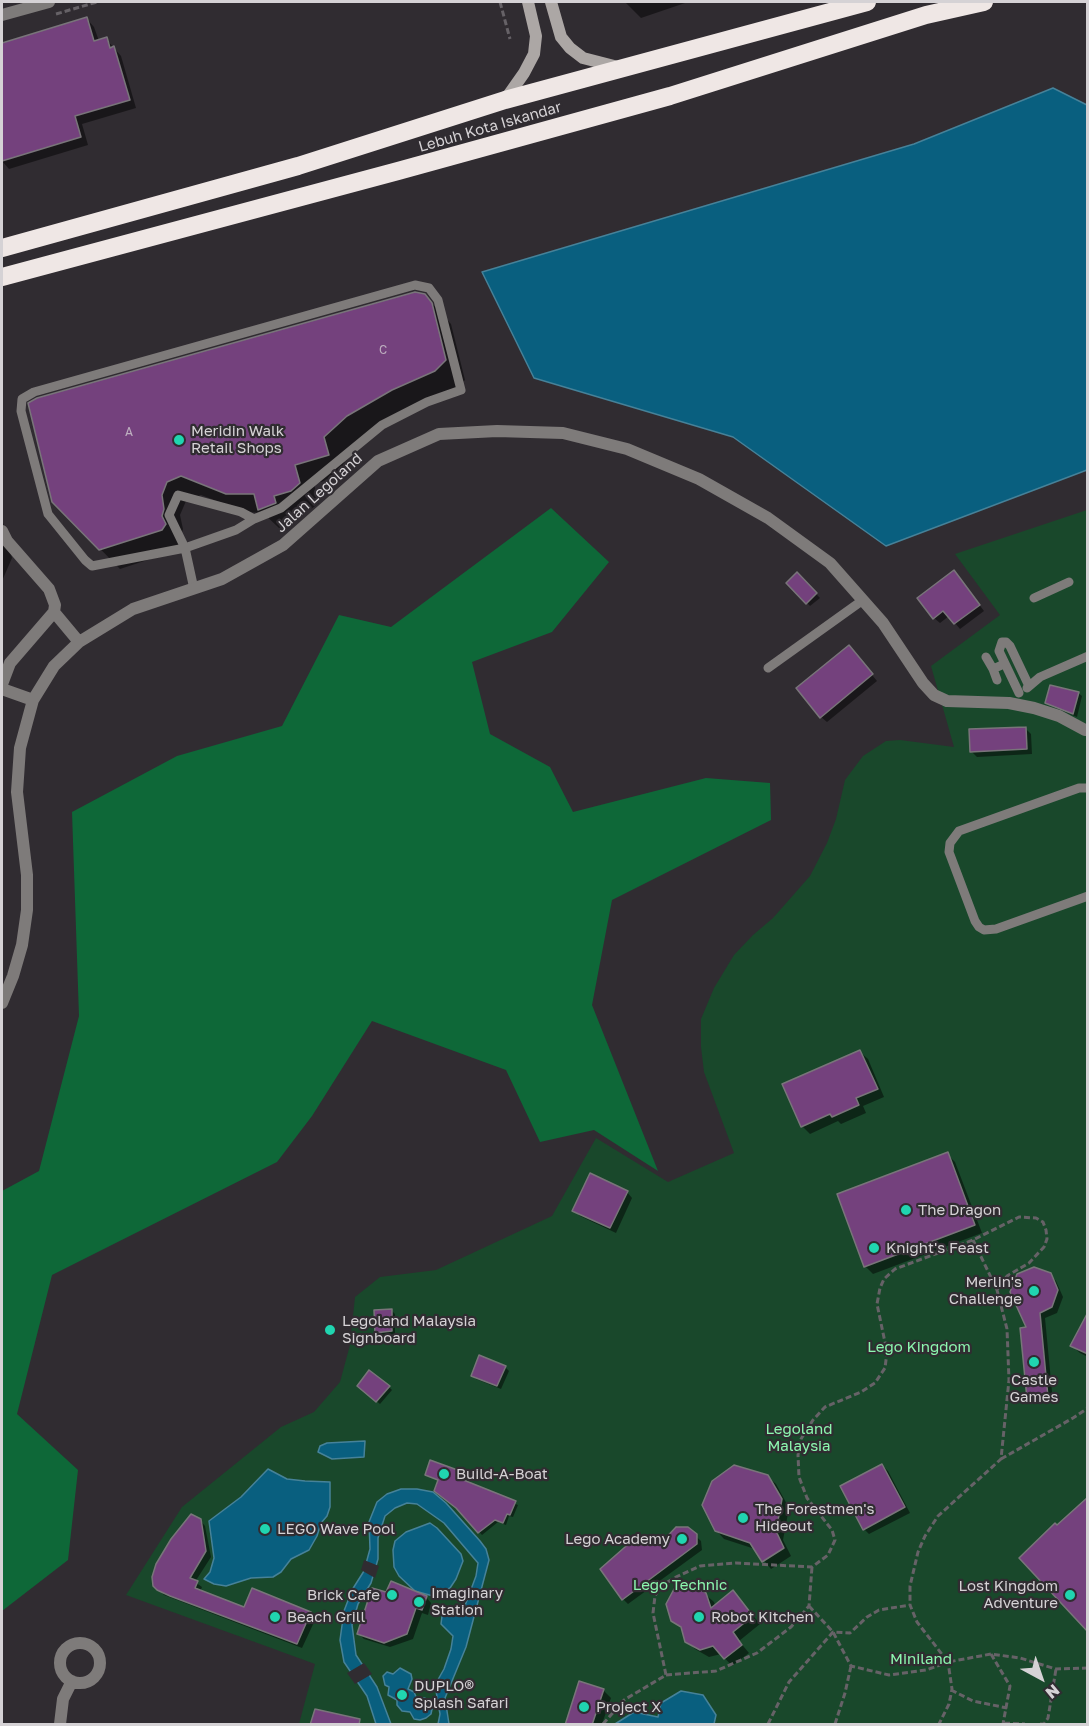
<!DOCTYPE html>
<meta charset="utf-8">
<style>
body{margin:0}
#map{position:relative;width:1089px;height:1726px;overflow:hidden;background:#302c31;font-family:"Golos Text",sans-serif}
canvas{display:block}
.frame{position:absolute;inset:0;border:3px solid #d5d2d5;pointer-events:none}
.north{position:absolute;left:1011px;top:1648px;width:60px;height:60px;-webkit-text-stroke:4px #302c31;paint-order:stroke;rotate:140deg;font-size:16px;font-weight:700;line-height:24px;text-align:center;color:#d5d2d5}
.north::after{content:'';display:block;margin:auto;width:21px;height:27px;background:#d5d2d5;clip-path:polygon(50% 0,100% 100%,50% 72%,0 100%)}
</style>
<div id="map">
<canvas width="1089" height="1726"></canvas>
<div class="frame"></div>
<div class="north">N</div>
</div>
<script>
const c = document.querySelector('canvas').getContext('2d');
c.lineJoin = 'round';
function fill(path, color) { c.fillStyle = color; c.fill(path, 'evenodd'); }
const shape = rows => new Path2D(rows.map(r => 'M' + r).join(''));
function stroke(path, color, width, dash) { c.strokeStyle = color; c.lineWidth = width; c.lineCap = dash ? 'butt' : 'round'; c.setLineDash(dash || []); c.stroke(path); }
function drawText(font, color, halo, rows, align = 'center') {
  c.font = font + ' "Golos Text",sans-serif'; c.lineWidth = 4.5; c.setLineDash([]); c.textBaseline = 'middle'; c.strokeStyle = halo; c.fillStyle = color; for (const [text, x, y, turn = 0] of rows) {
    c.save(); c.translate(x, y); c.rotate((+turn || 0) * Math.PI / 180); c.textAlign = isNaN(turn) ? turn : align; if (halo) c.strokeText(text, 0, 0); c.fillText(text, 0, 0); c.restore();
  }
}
fill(shape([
 [1087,510,1087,1724,299,1724,315,1664,126,1595,182,1507,281,1427,314,1412,340,1382,350,1345,355,1297,380,1277,436,1270,552,1216,596,1138,668,1182,734,1153,704,1072,701,1047,701,1019,714,988,734,955,753,935,773,918,810,876,827,843,836,819,845,780,863,756,886,741,900,740,954,747,931,666,1000,615,955,554]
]), '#19482b');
fill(shape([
 [551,508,609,562,552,632,472,662,490,734,550,767,573,812,706,778,770,783,771,820,612,900,592,1005,658,1171,594,1130,540,1142,506,1070,372,1021,312,1116,277,1162,52,1275,17,1414,78,1470,68,1560,2,1611,2,1191,39,1171,79,1016,72,812,177,756,282,726,339,615,391,627]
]), '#0e6838');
const water = shape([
 [1053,88,1087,105,1087,470,886,546,733,437,534,378,482,272,914,144,1053,88],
 [365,1441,364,1457,332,1459,318,1452,320,1446,327,1443,365,1441],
 [268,1469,287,1479,305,1481,330,1482,330,1507,327,1516,321,1523,317,1536,309,1550,291,1559,281,1572,273,1577,251,1578,226,1586,214,1584,204,1579,210,1572,214,1558,209,1521,241,1497,268,1469],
 [401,1489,417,1489,433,1492,446,1503,480,1541,486,1549,489,1560,466,1647,445,1698,449,1724,438,1724,440,1714,435,1685,444,1669,451,1649,453,1636,441,1624,442,1616,463,1611,476,1576,478,1563,444,1523,417,1504,407,1503,395,1508,385,1516,378,1538,378,1559,371,1583,358,1604,352,1625,356,1655,377,1687,391,1724,376,1724,367,1696,344,1662,340,1640,344,1611,352,1590,364,1571,370,1549,369,1522,377,1502,387,1494,401,1489],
 [430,1523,437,1528,461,1554,463,1561,456,1579,450,1588,433,1596,415,1591,399,1576,394,1567,393,1550,395,1541,406,1532,430,1523],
 [400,1668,411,1674,412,1679,408,1689,414,1692,417,1699,425,1698,433,1704,431,1714,426,1718,420,1720,414,1719,410,1712,402,1711,397,1705,397,1700,388,1695,389,1687,385,1685,383,1676,387,1672,393,1674,400,1668],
 [681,1691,703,1695,716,1715,714,1724,615,1724,634,1712,658,1717,661,1703,681,1691]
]);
fill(water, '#095f7f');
stroke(water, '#468299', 1.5);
fill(shape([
 [364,1560,379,1566,375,1578,361,1570],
 [364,1663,372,1674,355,1684,347,1673]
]), '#302c31');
fill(shape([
 [625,2,688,2,641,18],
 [87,19,94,27,99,41,106,39,121,56,136,108,82,124,88,145,9,169,2,161,2,45],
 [424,295,451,324,465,380,454,390,411,408,343,457,348,474,314,484,319,503,310,510,292,515,294,522,279,528,263,513,246,512,201,495,186,501,180,515,183,529,181,536,181,549,120,569,53,501],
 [2,519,12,558,2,581],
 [797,574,820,598,810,606,788,583],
 [959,578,984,611,960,629,949,616,940,623,934,618],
 [854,653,877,681,827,722,821,717],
 [1078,693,1082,696,1077,717,1051,706,1047,703],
 [1025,728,1031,734,1032,754,977,757,971,751],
 [860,1052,868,1059,884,1097,863,1106,866,1113,841,1124,838,1121,810,1134,802,1126],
 [947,1154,955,1162,982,1233,873,1274,865,1266],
 [627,1192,632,1198,616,1233,580,1216,574,1210],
 [1050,1275,1056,1281,1063,1297,1057,1313,1045,1318,1053,1402,1034,1404,1028,1399,1028,1329],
 [391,1310,395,1314,395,1334,380,1336,376,1332],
 [1088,1316,1088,1357,1080,1353,1072,1346],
 [480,1357,505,1367,509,1371,501,1389,476,1379,473,1375],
 [389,1387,392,1390,380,1404,362,1389],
 [882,1465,888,1471,910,1513,869,1534,864,1529],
 [462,1473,465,1476,463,1481,518,1505,513,1517,509,1516,506,1525,498,1522,482,1535,459,1510,440,1481,427,1475],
 [767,1476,776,1484,789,1508,783,1540,791,1556,771,1569,755,1549,724,1539,716,1530],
 [200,1520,205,1526,211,1557,195,1582,202,1587,200,1592,245,1609,253,1590,311,1613,316,1618,302,1648,164,1595,155,1585],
 [687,1528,701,1541,702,1550,628,1604,623,1599],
 [387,1594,426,1597,431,1603,428,1615,422,1613,413,1639,390,1647,364,1639,359,1634],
 [705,1594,714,1602,715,1606,740,1600,760,1624,739,1641,749,1653,732,1666,721,1654,709,1657,695,1649,687,1641,683,1630,672,1620],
 [603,1690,611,1698,602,1724,567,1724]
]), '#0007');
const building = shape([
 [87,17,94,41,107,37,110,48,114,46,130,100,75,116,81,137,2,161,2,43,87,17],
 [415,292,425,294,432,303,446,360,435,371,392,390,347,416,324,437,329,455,295,465,300,483,291,491,274,496,276,503,258,510,254,494,226,494,181,476,167,482,162,495,164,509,162,516,166,524,162,530,99,550,52,502,28,403,37,398,415,292],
 [954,570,980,605,954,624,943,611,933,619,917,598,954,570],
 [797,572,817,593,806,604,786,583,797,572],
 [849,645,873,674,820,718,796,688,849,645],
 [1050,685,1079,692,1073,714,1045,703,1050,685],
 [1026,727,1027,749,970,752,969,729,1026,727],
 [860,1050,878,1089,856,1098,859,1105,832,1117,830,1114,801,1127,782,1084,860,1050],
 [948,1152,975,1225,864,1267,837,1194,948,1152],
 [590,1173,628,1191,610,1228,572,1211,590,1173],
 [1034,1267,1051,1273,1058,1290,1052,1307,1040,1313,1048,1397,1027,1399,1020,1328,1026,1327,1010,1292,1017,1274,1034,1267],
 [392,1309,392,1331,375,1333,374,1310,392,1309],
 [1088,1312,1088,1354,1070,1346,1088,1312],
 [479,1355,506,1366,497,1386,471,1376,479,1355],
 [369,1370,390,1386,376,1402,357,1386,369,1370],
 [430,1460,463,1472,461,1479,516,1501,510,1515,507,1514,503,1523,495,1520,478,1533,456,1508,434,1491,438,1480,425,1475,430,1460],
 [882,1464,905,1507,863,1530,840,1486,882,1464],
 [734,1465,768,1475,782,1499,776,1531,784,1548,762,1562,750,1543,715,1531,702,1505,712,1481,734,1465],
 [1088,1497,1088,1632,1019,1558,1055,1523,1057,1525,1088,1497],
 [191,1514,201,1519,206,1551,190,1578,198,1581,195,1588,244,1607,252,1588,311,1612,297,1644,170,1596,157,1590,153,1586,152,1577,156,1564,171,1539,191,1514],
 [676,1527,688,1527,697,1534,697,1544,622,1600,600,1569,633,1540,662,1542,676,1527],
 [391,1581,427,1596,422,1610,416,1608,407,1634,384,1643,357,1634,372,1588,386,1592,391,1581],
 [691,1584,706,1593,711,1608,733,1590,753,1616,733,1632,742,1645,724,1659,713,1646,700,1650,685,1642,681,1627,671,1621,666,1604,674,1589,691,1584],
 [579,1681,604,1689,592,1725,565,1725,579,1681],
 [315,1709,360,1719,359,1725,310,1725,315,1709]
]);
fill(building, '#74417d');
stroke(building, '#79757a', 1.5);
stroke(shape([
 [500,2,510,39],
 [56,14,97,2],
 [973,1240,997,1290,1007,1329,1009,1380,1001,1459,938,1516,925,1536,918,1552,910,1586,910,1605,917,1622,948,1662,991,1654,1020,1658,1056,1669,1088,1668],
 [1001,1459,1073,1418,1088,1408],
 [809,1606,833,1632,851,1666,889,1675,926,1670,948,1662,952,1689,949,1704,939,1724],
 [991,1654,1010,1686,1003,1724],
 [666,1675,716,1671,757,1653,791,1627,809,1606,812,1567],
 [951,1690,973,1701,1007,1708],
 [1004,1723,1025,1724],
 [603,1724,624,1700,666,1675,653,1613,655,1596,661,1586,678,1576,700,1566,736,1563,812,1567,828,1555,835,1540,832,1530,807,1498,799,1477,798,1455,801,1439,813,1420,825,1407,861,1392,875,1383,885,1368,887,1352,877,1304,880,1288,884,1279,895,1269,973,1240,1019,1217,1036,1218,1043,1222,1046,1230,1047,1239,1044,1247,1029,1263,1007,1276,997,1290],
 [768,1724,789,1682,833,1632,850,1633,867,1617,879,1610,910,1605],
 [835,1724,845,1693,851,1666],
 [1040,1724,1044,1724,1048,1718,1056,1669]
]), '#666267', 3, [6, 3]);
stroke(shape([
 [194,589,185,548,169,515,178,495,241,512,254,519,236,530,185,548,92,566,85,560,48,514,21,411,22,399,34,392,415,285,429,288,438,300,461,390,427,402,382,425,281,508,254,519],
 [1034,598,1069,582],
 [986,657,993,669],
 [768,668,863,600],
 [997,680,993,669,1004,664],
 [1027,688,1040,677,1088,656],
 [1019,693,999,651,1002,642,1006,642,1010,646,1029,686],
 [1088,788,1079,788,959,831,950,843,949,852,975,921,979,927,984,930,996,929,1088,896]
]), '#7e7b7a', 9);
stroke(shape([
 [2,15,49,2],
 [2,531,7,541,49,589,55,605,54,612,10,663,2,684],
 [54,612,79,642],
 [2,689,33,700],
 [2,1003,13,976,22,945,27,910,27,875,17,792,20,748,33,700,54,666,79,642,133,609,222,579,283,545,378,461,439,434,497,431,563,433,627,449,699,479,768,518,830,563,883,623,923,683,934,695,947,701,1009,703,1034,708,1059,716,1085,730],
 '60 1663a20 20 0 1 1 40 0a20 20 0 1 1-40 0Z',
 [60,1724,63,1699,72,1681]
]), '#7e7b7a', 12);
stroke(shape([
 [551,2,561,37,570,48,583,58,618,67],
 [505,100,524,73,534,54,536,36,528,2]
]), '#aca7a5', 12);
stroke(shape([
 [2,248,298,166,505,100,867,2],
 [2,277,398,171,670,96,926,15,984,2]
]), '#efe7e5', 18);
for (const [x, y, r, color] of [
 [179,440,6,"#20d5b0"],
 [906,1210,6,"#20d5b0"],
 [874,1248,6,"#20d5b0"],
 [1034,1291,6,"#20d5b0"],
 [330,1330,6,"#20d5b0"],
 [1034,1362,6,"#20d5b0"],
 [444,1474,6,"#20d5b0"],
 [743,1518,6,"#20d5b0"],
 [265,1529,6,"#20d5b0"],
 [682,1539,6,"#20d5b0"],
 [392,1595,6,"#20d5b0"],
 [1070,1595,6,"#20d5b0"],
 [419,1602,6,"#20d5b0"],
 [275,1617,6,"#20d5b0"],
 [699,1617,6,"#20d5b0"],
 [402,1695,6,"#20d5b0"],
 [584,1707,6,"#20d5b0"]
]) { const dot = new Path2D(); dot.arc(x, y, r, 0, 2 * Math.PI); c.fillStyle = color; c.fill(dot); stroke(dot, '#302c31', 2); }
drawText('12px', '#bdaebf', null, [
 ["C",383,350],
 ["A",129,432]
]);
drawText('15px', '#d5d2d5', '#302c31', [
 ["Lebuh Kota Iskandar",490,127,-16],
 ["Jalan Legoland",319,493,-42]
]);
drawText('15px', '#d5d2d5', '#302c31', [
 ["Meridin Walk",191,431],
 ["Retail Shops",191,448],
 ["The Dragon",918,1210],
 ["Knight's Feast",886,1248],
 ["Merlin's",1022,1282,"right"],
 ["Challenge",1022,1299,"right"],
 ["Legoland Malaysia",342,1321],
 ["Signboard",342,1338],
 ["Castle",1034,1380,"center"],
 ["Games",1034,1397,"center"],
 ["Build-A-Boat",456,1474],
 ["The Forestmen's",755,1509],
 ["Hideout",755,1526],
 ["LEGO Wave Pool",277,1529],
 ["Lego Academy",670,1539,"right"],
 ["Lost Kingdom",1058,1586,"right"],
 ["Adventure",1058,1603,"right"],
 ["Imaginary",431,1593],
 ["Station",431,1610],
 ["Brick Cafe",380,1595,"right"],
 ["Beach Grill",287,1617],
 ["Robot Kitchen",711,1617],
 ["DUPLO®",414,1686],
 ["Splash Safari",414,1703],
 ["Project X",596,1707]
], 'left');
drawText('15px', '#8cf7af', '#302c31', [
 ["Lego Kingdom",919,1347],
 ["Legoland",799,1429],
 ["Malaysia",799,1446],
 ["Lego Technic",680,1585],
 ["Miniland",921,1659]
]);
</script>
